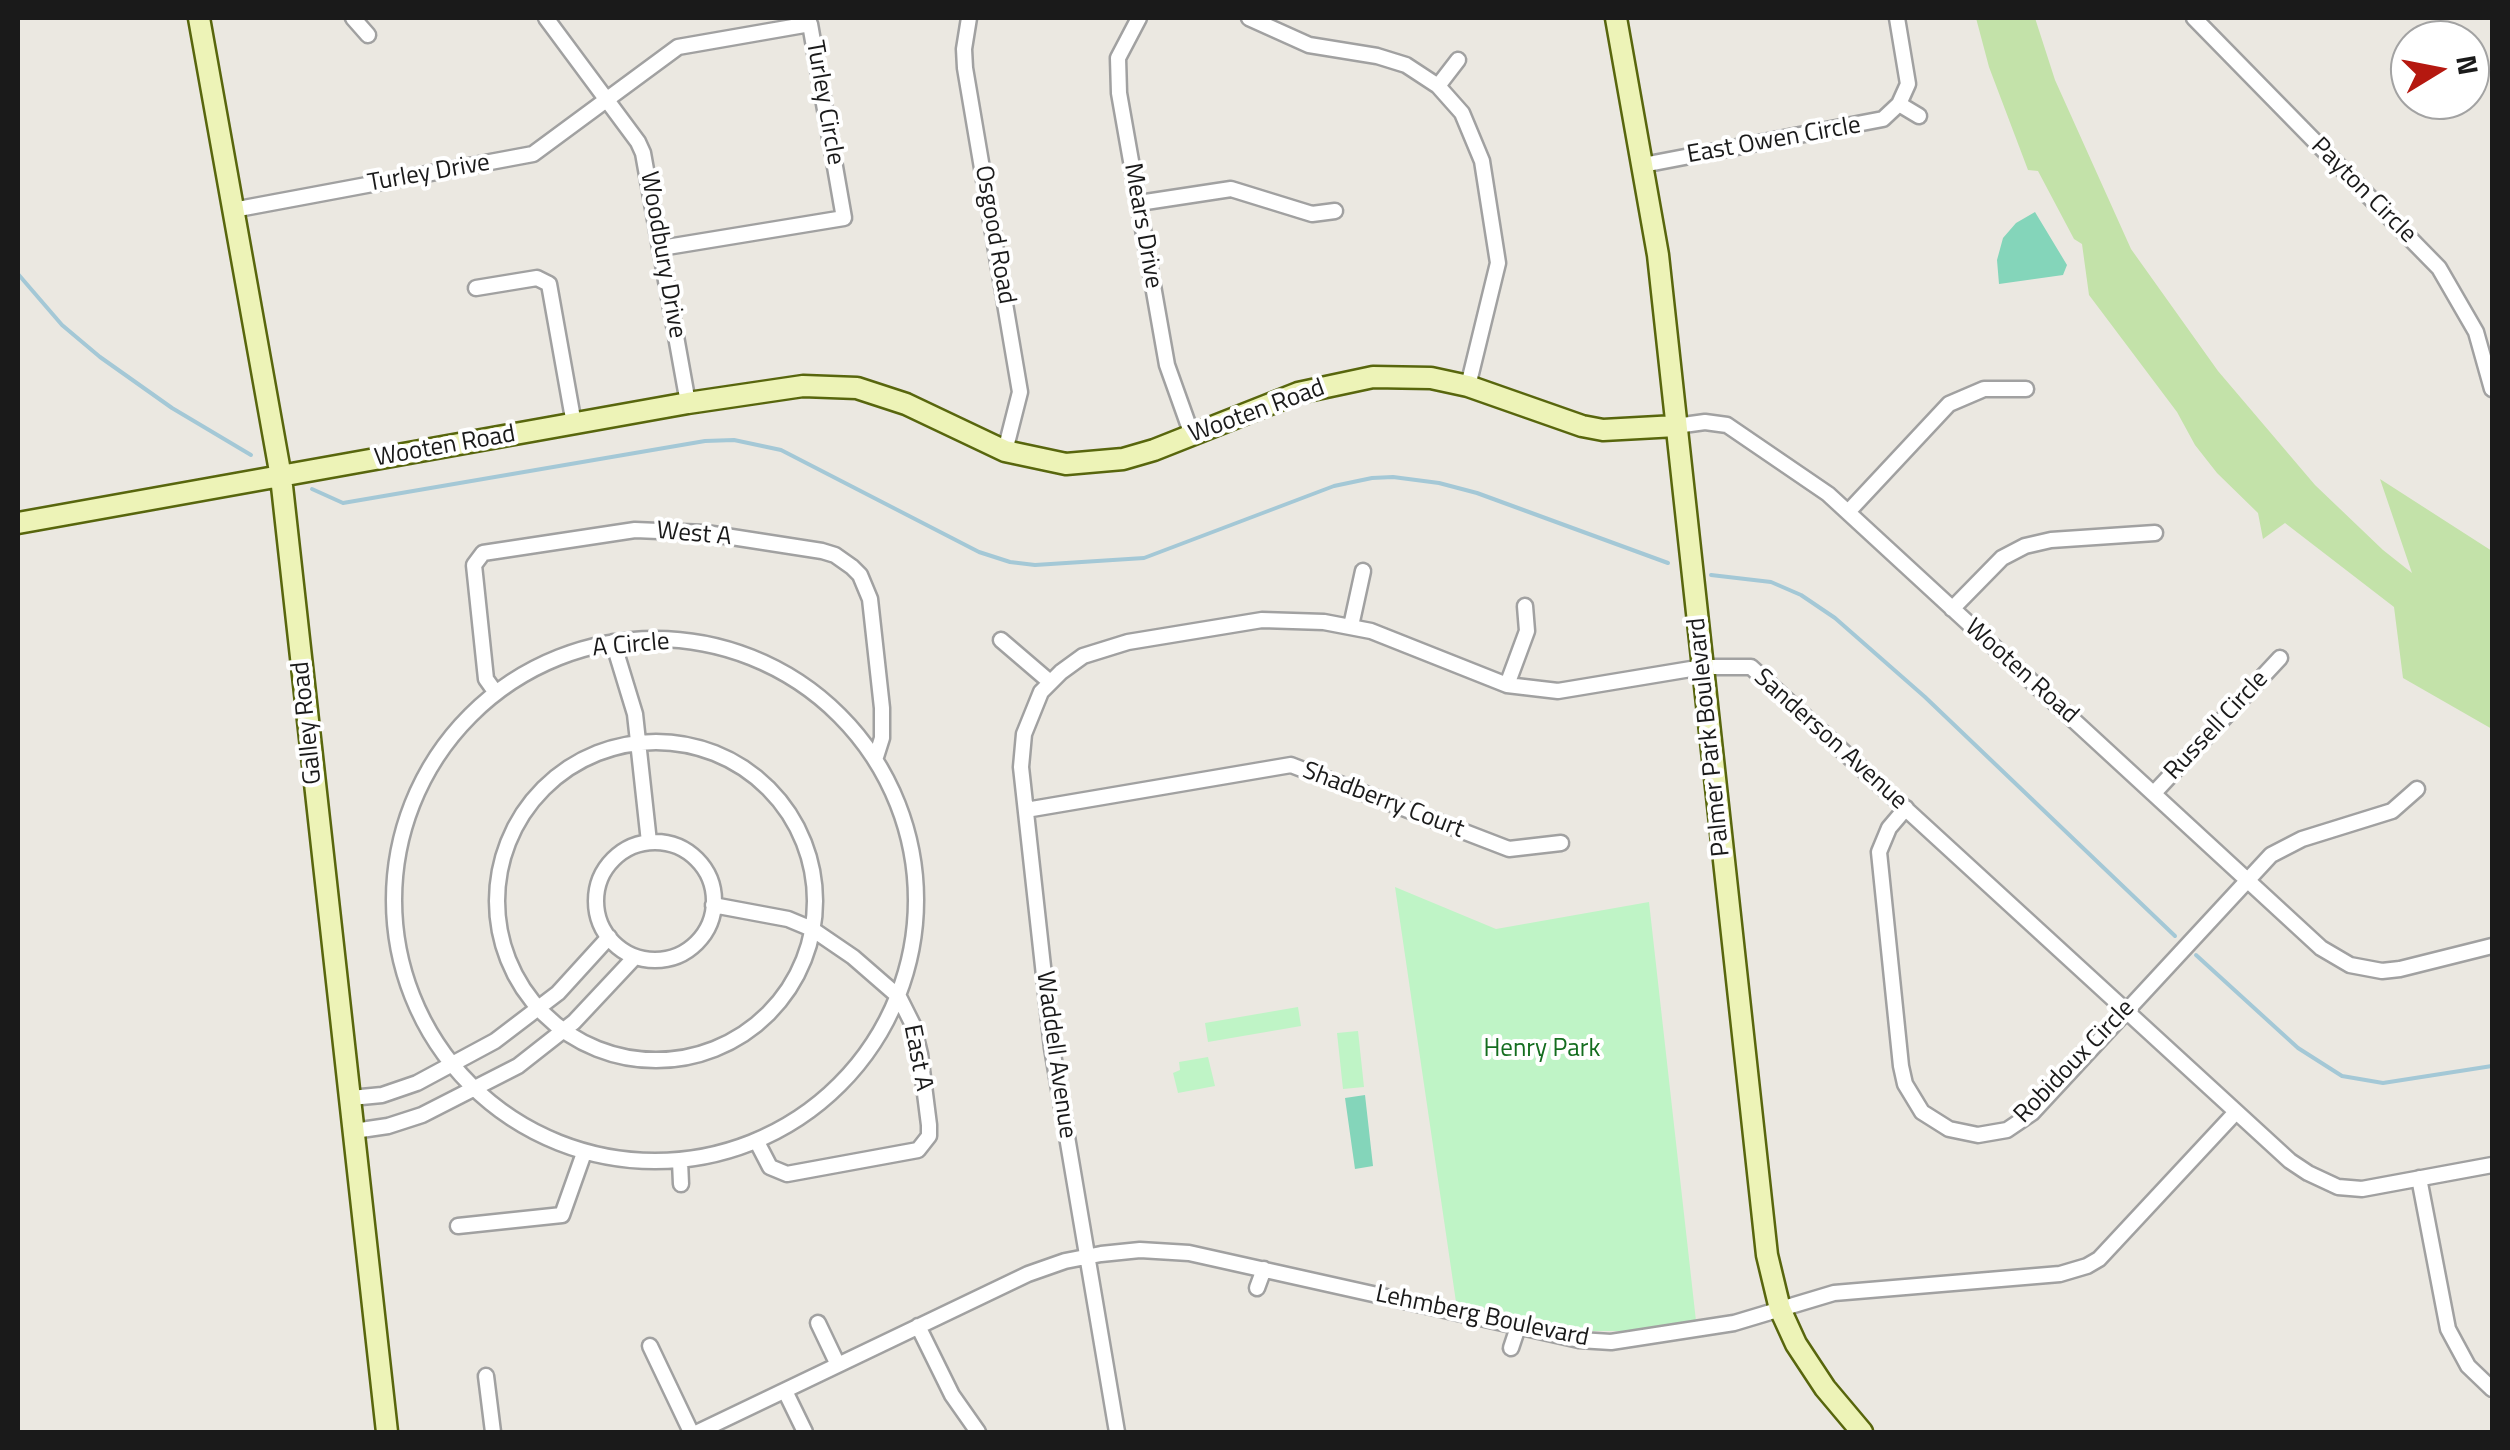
<!DOCTYPE html>
<style>
body{margin:0}
#map{position:relative;width:2510px;height:1450px;overflow:hidden;background:#ebe8e1;font-family:"Titillium Web",sans-serif}
canvas{display:block}
.frame{position:absolute;inset:0;border:20px solid #1a1a1a;pointer-events:none}
.north{position:absolute;left:2390px;top:20px;width:100px;height:100px;box-sizing:border-box;background:#fff;border:2px solid #a3a3a3;border-radius:50%;rotate:80deg;font-size:28px;font-weight:700;line-height:40px;text-align:center;color:#1a1a1a}
.north::after{content:'';display:block;margin:auto;width:35px;height:45px;background:#b51810;clip-path:polygon(50% 0,100% 100%,50% 72%,0 100%)}
</style>
<div id="map">
<canvas width="2510" height="1450"></canvas>
<div class="frame"></div>
<div class="north">N</div>
</div>
<script>
const c = document.querySelector('canvas').getContext('2d');
c.lineJoin = 'round';
function fill(path, color) { c.fillStyle = color; c.fill(path, 'evenodd'); }
const shape = rows => new Path2D(rows.map(r => 'M' + r).join(''));
function stroke(path, color, width, dash) { c.strokeStyle = color; c.lineWidth = width; c.lineCap = dash ? 'butt' : 'round'; c.setLineDash(dash || []); c.stroke(path); }
function drawText(font, color, halo, rows, align = 'center') {
  c.font = font + ' "Titillium Web",sans-serif'; c.lineWidth = 8; c.setLineDash([]); c.textBaseline = 'middle'; c.strokeStyle = halo; c.fillStyle = color; for (const [text, x, y, turn = 0] of rows) {
    c.save(); c.translate(x, y); c.rotate((+turn || 0) * Math.PI / 180); c.textAlign = isNaN(turn) ? turn : align; if (halo) c.strokeText(text, 0, 0); c.fillText(text, 0, 0); c.restore();
  }
}
fill(shape([
 [1976,18,2035,18,2055,80,2131,249,2218,371,2315,485,2383,550,2412,573,2380,479,2492,551,2492,729,2403,678,2394,607,2285,523,2263,539,2258,513,2217,473,2195,445,2177,412,2089,295,2082,244,2074,239,2038,171,2028,170,1989,67]
]), '#c3e2a9');
fill(shape([
 [1395,887,1496,929,1649,902,1696,1321,1627,1331,1585,1331,1456,1302],
 [1298,1007,1301,1026,1208,1042,1205,1023],
 [1358,1031,1364,1087,1343,1089,1337,1033],
 [1208,1057,1215,1086,1178,1093,1173,1073,1180,1070,1179,1062]
]), '#bff4c6');
fill(shape([
 [2035,212,2067,265,2063,275,1999,284,1997,260,2003,238,2016,223],
 [1365,1095,1373,1166,1355,1169,1345,1098]
]), '#84d5ba');
stroke(shape([
 [18,274,62,325,100,357,172,408,251,455],
 [312,489,343,503,705,441,734,440,781,450,979,552,1010,562,1035,565,1144,558,1334,486,1372,478,1393,477,1439,483,1477,493,1668,563],
 [1711,575,1771,582,1801,595,1835,618,1925,697,2175,936],
 [2196,955,2298,1048,2342,1076,2383,1083,2492,1066]
]), '#a4c8d6', 4);
const street = shape([
 [353,18,368,35],
 [546,18,638,142,643,153,688,403],
 [969,18,964,49,965,68,1020,392,1005,451],
 [1139,18,1118,58,1119,93,1167,365,1192,435],
 [1249,18,1309,45,1377,56,1406,65,1438,86,1462,113,1482,161,1498,263,1468,386],
 [2194,18,2439,268,2476,332,2492,389],
 [1438,86,1458,60],
 [1899,104,1919,116],
 [1643,165,1883,119,1899,104,1908,84,1897,18],
 [1139,203,1231,189,1312,214,1335,211],
 [233,210,533,154,678,47,810,24,844,218,661,248],
 [476,288,537,278,549,284,574,424],
 [1676,426,1705,422,1727,425,1828,494,2321,948,2350,965,2382,971,2400,969,2492,946],
 [1848,512,1949,404,1984,389,2026,389],
 [1952,609,2002,558,2025,546,2051,540,2155,533],
 [1351,626,1363,571],
 '394 900a261 261 0 1 1 522 0a261 261 0 1 1-522 0Z',
 [1001,640,1050,682],
 [613,642,635,714,649,842],
 [1507,685,1527,631,1525,606],
 [496,693,486,679,474,565,483,553,635,530,706,533,822,551,835,555,852,567,860,575,870,599,882,708,882,738,876,757],
 '497 901a159 159 0 1 1 318 0a159 159 0 1 1-318 0Z',
 [2154,793,2280,658],
 [1906,808,1889,828,1879,852,1901,1066,1905,1084,1922,1112,1949,1129,1978,1135,2007,1130,2032,1113,2271,855,2302,839,2392,811,2417,789],
 [1026,810,1291,765,1509,849,1561,843],
 '596 901a59 59 0 1 1 118 0a59 59 0 1 1-118 0Z',
 [713,905,788,919,812,929,853,957,899,997,913,1025,920,1054,929,1125,929,1136,918,1150,787,1174,770,1167,757,1142],
 [351,1098,382,1095,417,1083,495,1041,558,993,609,937],
 [354,1131,388,1126,422,1115,518,1066,574,1022,635,957],
 [680,1161,681,1184],
 [2419,1178,2448,1329,2468,1366,2492,1389],
 [458,1226,562,1215,584,1153],
 [1257,1288,1264,1269],
 [818,1323,838,1365],
 [918,1326,952,1395,978,1432],
 [650,1346,691,1432],
 [1511,1348,1518,1327],
 [486,1376,493,1432],
 [785,1391,805,1432],
 [698,1432,1028,1274,1065,1261,1101,1254,1140,1250,1189,1253,1579,1340,1611,1342,1734,1323,1834,1293,2060,1274,2087,1266,2099,1259,2236,1112],
 [1117,1432,1052,1048,1021,767,1024,734,1041,692,1061,672,1083,656,1128,642,1262,620,1324,622,1371,631,1507,685,1558,691,1703,667,1751,667,2290,1161,2308,1173,2338,1187,2362,1189,2492,1165]
]);
const secondary = shape([
 [199,18,281,477,387,1432],
 [1616,18,1658,255,1767,1255,1780,1309,1796,1344,1825,1388,1862,1432],
 [18,523,688,403,803,386,857,388,906,404,1005,451,1066,464,1123,459,1154,450,1298,393,1373,377,1431,378,1468,386,1582,426,1603,430,1676,426]
]);
stroke(street, '#a1a1a1', 19);
stroke(secondary, '#58660d', 25);
stroke(street, '#fff', 14);
stroke(secondary, '#edf3b7', 20);
drawText('25px', '#1a1a1a', '#fff', [
 ["Turley Circle",824,103,80],
 ["East Owen Circle",1774,141,-10],
 ["Turley Drive",429,174,-10],
 ["Payton Circle",2363,191,45],
 ["Mears Drive",1142,226,80],
 ["Osgood Road",994,235,80],
 ["Woodbury Drive",662,255,80],
 ["Wooten Road",1257,412,-20],
 ["Wooten Road",445,447,-10],
 ["West A",694,535,5],
 ["A Circle",631,646,-5],
 ["Wooten Road",2021,672,42],
 ["Galley Road",308,723,-96],
 ["Russell Circle",2217,726,-47],
 ["Palmer Park Boulevard",1710,737,-96],
 ["Sanderson Avenue",1830,740,42],
 ["Shadberry Court",1383,801,21],
 ["Waddell Avenue",1055,1055,82],
 ["East A",917,1058,79],
 ["Robidoux Circle",2075,1062,-46],
 ["Lehmberg Boulevard",1482,1317,12]
]);
drawText('25px', '#146d1f', '#fff', [
 ["Henry Park",1542,1050]
]);
</script>
